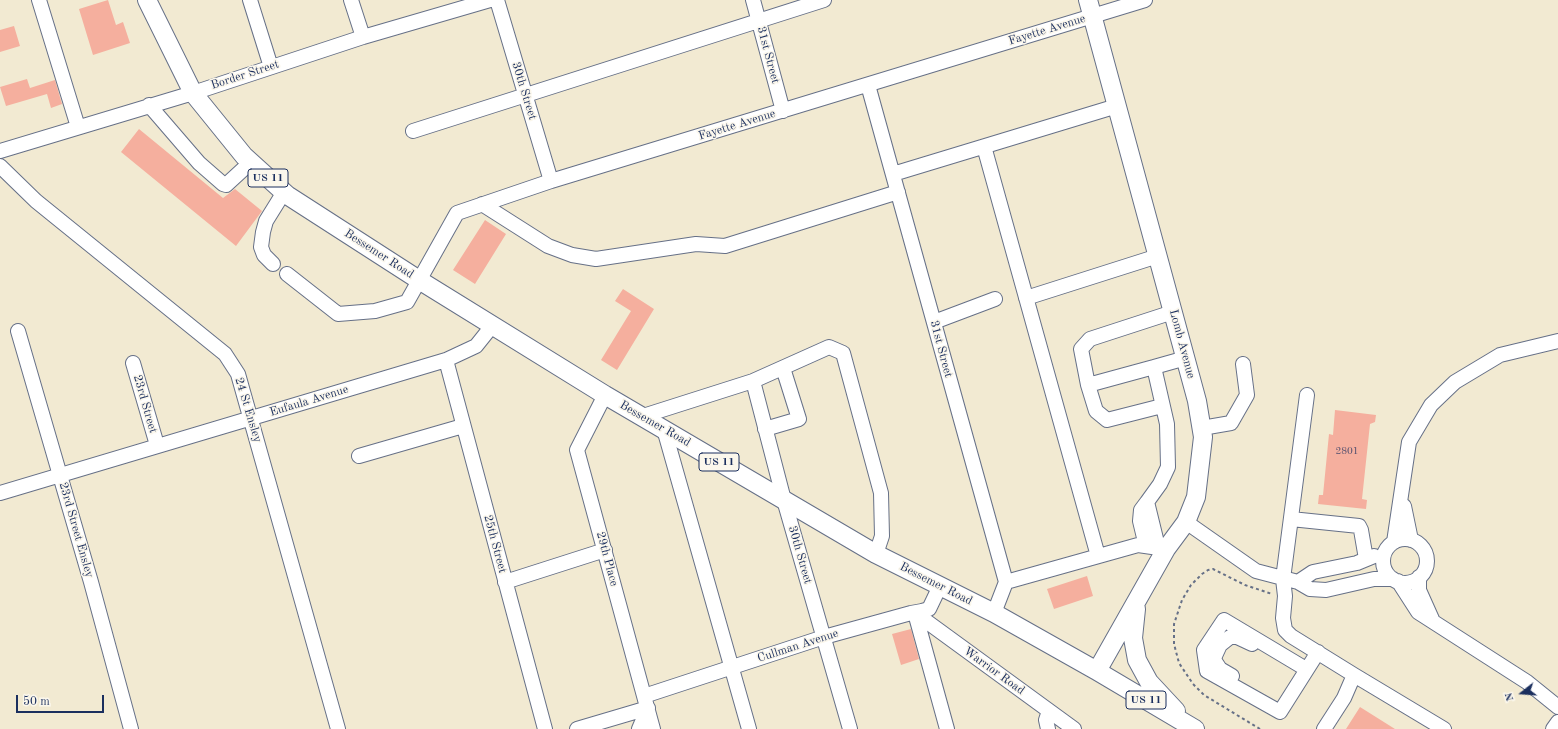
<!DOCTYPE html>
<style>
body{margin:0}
#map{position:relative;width:1558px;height:729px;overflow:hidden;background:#f2ead2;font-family:"Old Standard TT",serif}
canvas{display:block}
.north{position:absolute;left:1502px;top:673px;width:40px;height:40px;-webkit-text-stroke:3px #fbf7ec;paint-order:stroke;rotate:253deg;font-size:11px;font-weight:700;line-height:16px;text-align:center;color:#1b2f5e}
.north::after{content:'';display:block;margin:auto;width:14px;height:18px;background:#1b2f5e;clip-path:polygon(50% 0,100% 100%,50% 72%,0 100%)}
.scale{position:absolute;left:16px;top:695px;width:88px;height:18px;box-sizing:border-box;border:2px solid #1b2f5e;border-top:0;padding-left:5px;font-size:12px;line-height:14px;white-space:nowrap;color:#1b2f5e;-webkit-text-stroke:3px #fbf7ec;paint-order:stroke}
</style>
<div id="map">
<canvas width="1558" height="729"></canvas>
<div class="north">N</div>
<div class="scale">50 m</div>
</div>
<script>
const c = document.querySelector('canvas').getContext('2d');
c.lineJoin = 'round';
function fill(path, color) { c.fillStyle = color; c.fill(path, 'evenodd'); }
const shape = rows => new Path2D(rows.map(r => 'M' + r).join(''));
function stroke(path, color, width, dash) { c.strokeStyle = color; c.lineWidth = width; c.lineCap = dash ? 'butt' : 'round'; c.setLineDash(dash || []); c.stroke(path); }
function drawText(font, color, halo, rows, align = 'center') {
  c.font = font + ' "Old Standard TT",serif'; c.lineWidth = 3; c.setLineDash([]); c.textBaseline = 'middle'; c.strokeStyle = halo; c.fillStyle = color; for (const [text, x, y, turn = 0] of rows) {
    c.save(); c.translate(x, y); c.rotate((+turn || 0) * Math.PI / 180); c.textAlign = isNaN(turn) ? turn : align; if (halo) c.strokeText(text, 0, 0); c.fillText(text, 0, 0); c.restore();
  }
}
fill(shape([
 [108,0,116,25,123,22,130,43,93,55,79,9],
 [14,26,20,46,0,52,0,30],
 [27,79,30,88,55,80,62,104,51,108,47,94,6,106,0,87],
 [139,129,223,198,235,189,262,211,236,246,121,152],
 [485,220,506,234,475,284,453,270],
 [623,289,654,309,617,370,601,360,631,311,615,301],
 [1335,410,1376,415,1375,422,1370,424,1362,499,1367,500,1366,509,1318,504,1319,495,1323,495,1329,434,1333,435],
 [1087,576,1093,596,1054,609,1047,589],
 [911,629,919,659,901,665,892,634],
 [1360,707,1395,729,1346,729]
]), '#f5af9e');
const minor = shape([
 [39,0,78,127],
 [250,0,271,67],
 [351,0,363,37],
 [497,0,551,181],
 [753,0,783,111],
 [868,85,1006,582,994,613],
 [149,105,199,163,223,184,226,185,251,162],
 [413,131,824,0],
 [982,147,1117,106],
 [0,151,193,93,363,37,490,0],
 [0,166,36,201,225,354,238,374,338,729],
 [893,174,982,147,985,150,1098,556],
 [482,204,548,246,572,255,596,259,696,244,725,246,898,192],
 [273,264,264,255,261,247,263,232,266,221,284,192],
 [287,274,338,314,375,311,407,302,457,213,551,181,1145,0],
 [1026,298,1158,256],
 [934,322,995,299],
 [18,331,91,582,131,729],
 [446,360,545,729],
 [133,363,157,445],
 [1154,367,1186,358],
 [753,381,784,500,850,729],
 [1088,385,1081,349,1090,339,1173,312],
 [605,395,577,450,653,729],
 [1307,395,1283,579,1285,596,1283,618,1285,630,1291,636,1354,675,1444,729],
 [643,416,753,381,829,347,843,353,881,493,882,536,876,554],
 [1202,428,1231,423,1247,395,1243,364],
 [664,429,749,729],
 [765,429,799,419,783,368],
 [359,456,463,426],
 [0,493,446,360,476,346,492,326],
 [1147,502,1160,484,1168,467,1167,424,1154,367,1088,385,1096,411,1107,420,1162,406],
 [1404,506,1411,540],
 [1291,519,1359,526,1361,530,1366,559],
 [1186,522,1256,571,1298,582,1310,589,1326,590,1374,579,1393,579],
 '1383 561a22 22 0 1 1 44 0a22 22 0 1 1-44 0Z',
 [1394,542,1409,442,1431,405,1455,382,1500,355,1558,341],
 [1146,546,1140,521,1141,510,1147,502,1158,547],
 [1419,577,1419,590,1432,619],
 [1398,581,1418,612,1527,682,1558,707],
 [505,582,605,550],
 [1006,582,1138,545,1166,549],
 [1298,582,1313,572,1357,563,1374,556],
 [915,613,1074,729],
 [915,613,947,729],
 [1306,669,1224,620,1204,650,1207,671,1280,712,1318,652],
 [1232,676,1220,669,1216,663,1214,658,1220,645,1230,637,1237,637,1252,644],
 [644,696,824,637,911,613,922,611,929,609,940,586],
 [577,729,648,708],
 [639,729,648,708],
 [1048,729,1046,720,1049,711],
 [1324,729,1344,698,1354,675],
 [1553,729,1558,722]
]);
const major = shape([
 [147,0,193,93,244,156,287,195,419,280,605,395,876,554,994,613,1097,671,1195,729],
 [1088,0,1197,401,1203,437,1196,497,1186,522,1166,549,1097,671],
 [1136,609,1133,638,1137,660,1149,682,1176,711]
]);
stroke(minor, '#667087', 16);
stroke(major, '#667087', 20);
stroke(shape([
 [1260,729,1204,695,1193,684,1179,663,1174,644,1174,624,1182,600,1191,585,1202,574,1208,570,1213,569,1245,585,1272,594]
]), '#667087', 2, [3, 3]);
stroke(minor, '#fff', 14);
stroke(major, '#fff', 18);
drawText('10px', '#524f6e', null, [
 ["2801",1347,451]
]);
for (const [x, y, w] of [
 [268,178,40],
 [719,462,40],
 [1146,700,40]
]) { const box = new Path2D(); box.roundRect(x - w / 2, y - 9, w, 18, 3); c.fillStyle = '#fbf7ec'; c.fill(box); stroke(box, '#1b2f5e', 1); }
drawText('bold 11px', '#1b2f5e', null, [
 ["US 11",268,178],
 ["US 11",719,462],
 ["US 11",1146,700]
]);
drawText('12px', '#1b2f5e', '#fbf7ec', [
 ["Fayette Avenue",1047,30,-17],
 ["31st Street",768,55,75],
 ["Border Street",245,75,-18],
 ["30th Street",524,91,73],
 ["Fayette Avenue",737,125,-17],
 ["Bessemer Road",379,254,33],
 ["Lomb Avenue",1182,344,75],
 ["31st Street",941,349,75],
 ["Eufaula Avenue",309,401,-17],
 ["23rd Street",145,404,74],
 ["24 St Ensley",248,410,73],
 ["Bessemer Road",655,424,30],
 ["23rd Street Ensley",76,530,74],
 ["25th Street",495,544,75],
 ["30th Street",800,555,74],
 ["29th Place",607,559,75],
 ["Bessemer Road",936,584,27],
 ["Cullman Avenue",798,646,-18],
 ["Warrior Road",994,671,36]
]);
</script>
